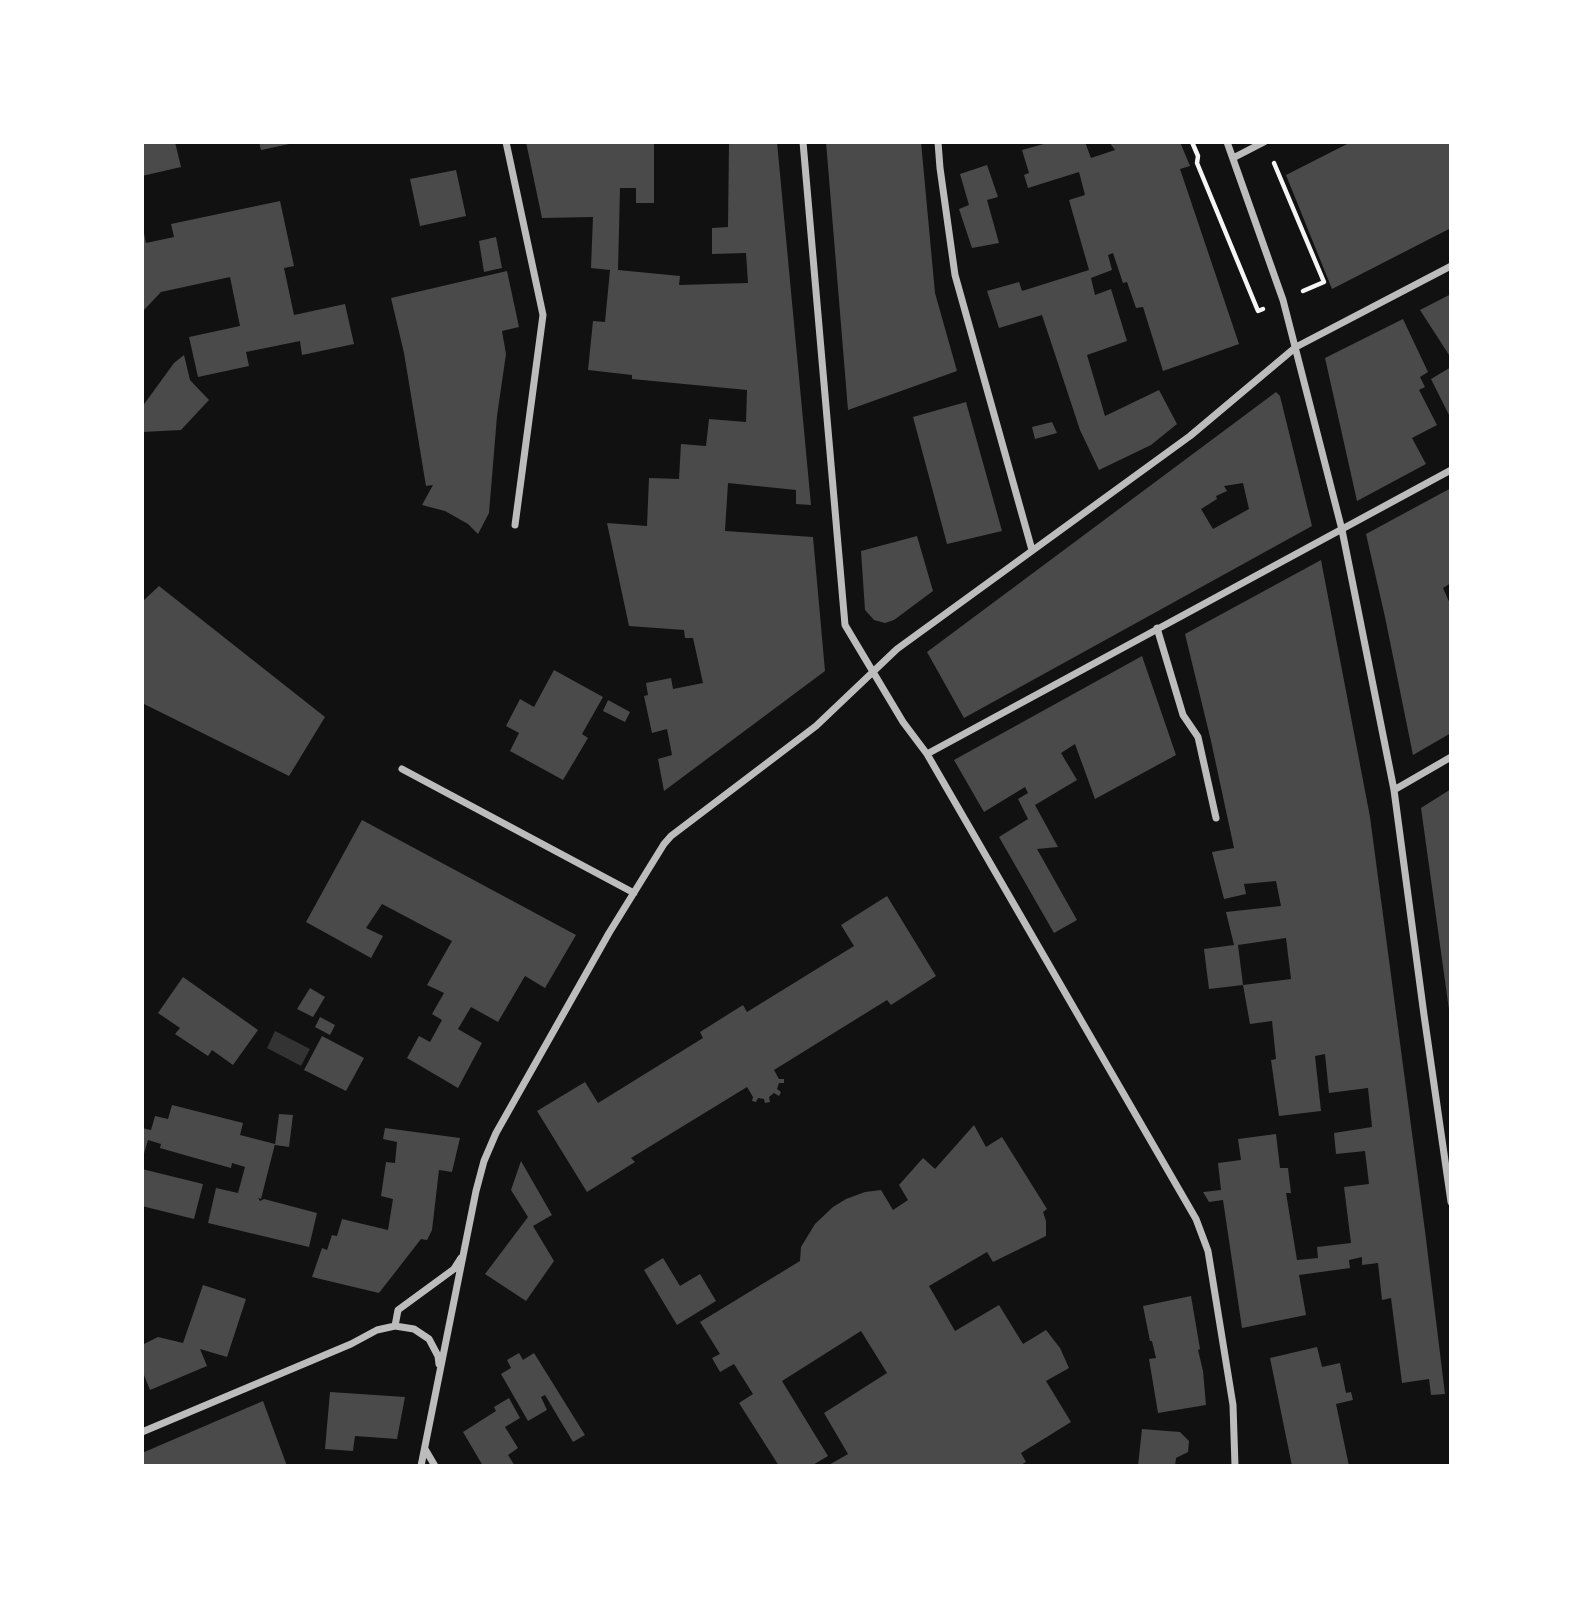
<!DOCTYPE html>
<style>
body{margin:0}
#map{position:relative;width:1593px;height:1608px;overflow:hidden;background:#111;font-family:"IBM Plex Serif",serif}
canvas{display:block}
.frame{position:absolute;inset:0;border:144px solid #fff;pointer-events:none}
</style>
<div id="map">
<canvas width="1593" height="1608"></canvas>
<div class="frame"></div>
</div>
<script>
const c = document.querySelector('canvas').getContext('2d');
c.lineJoin = 'round';
function fill(path, color) { c.fillStyle = color; c.fill(path, 'evenodd'); }
const shape = rows => new Path2D(rows.map(r => 'M' + r).join(''));
function stroke(path, color, width, dash) { c.strokeStyle = color; c.lineWidth = width; c.lineCap = dash ? 'butt' : 'round'; c.setLineDash(dash || []); c.stroke(path); }
fill(shape([
 [275,1031,310,1049,301,1066,267,1048]
]), '#333');
fill(shape([
 [142,142,175,142,181,167,142,176],
 [259,142,294,142,294,143,261,150],
 [526,142,654,142,654,203,636,203,636,188,620,188,618,270,680,276,679,285,748,283,746,253,712,254,712,228,728,227,729,142,777,142,811,505,796,504,796,490,728,483,725,531,813,537,825,671,664,791,658,759,672,755,667,729,652,733,644,696,648,695,646,683,671,678,673,689,703,683,693,638,685,638,684,630,629,626,607,523,647,526,649,478,679,479,681,444,706,446,709,419,746,422,747,390,632,379,632,375,588,370,593,321,605,322,610,270,591,268,593,217,542,218],
 [826,142,921,142,935,293,957,371,848,410],
 [1051,142,1085,142,1091,158,1115,150,1109,142,1180,142,1190,166,1180,169,1239,344,1163,371,1143,307,1136,308,1127,282,1123,283,1113,253,1108,255,1112,270,1091,278,1095,295,1111,289,1127,341,1087,355,1105,416,1159,390,1177,424,1151,445,1099,470,1080,430,1042,315,999,328,987,291,1019,282,1022,291,1089,270,1069,200,1085,195,1079,172,1028,188,1024,175,1029,173,1022,150],
 [1351,142,1451,142,1451,228,1332,289,1286,175],
 [987,165,998,197,987,200,999,243,972,248,959,209,969,205,960,174],
 [456,170,466,216,420,226,410,179],
 [280,201,294,266,284,268,294,315,345,304,354,344,302,355,300,341,246,352,249,366,198,377,189,337,240,326,230,277,161,292,144,310,142,307,142,228,143,228,146,243,174,237,171,224],
 [496,237,502,268,484,272,479,241],
 [507,271,519,327,502,331,506,354,497,416,489,513,478,534,468,524,445,511,422,505,433,485,426,486,404,353,391,298],
 [1451,294,1451,358,1420,310],
 [1403,319,1428,372,1420,377,1425,387,1419,390,1437,425,1412,438,1426,464,1357,501,1325,358],
 [184,355,190,380,209,400,181,430,142,432,142,407,174,363],
 [1451,367,1451,419,1431,379],
 [1276,392,1280,396,1312,526,964,718,927,652],
 [1243,483,1249,509,1213,529,1201,509,1217,499,1216,496,1227,491,1224,486],
 [966,402,1002,531,947,544,913,417],
 [1052,422,1057,433,1035,439,1032,427],
 [1451,488,1451,583,1443,588,1451,606,1451,733,1413,755,1385,617,1366,534],
 [917,536,933,591,894,620,885,623,874,620,865,610,861,551],
 [1321,560,1370,817,1425,1231,1445,1394,1431,1395,1429,1379,1402,1383,1391,1298,1382,1300,1378,1263,1362,1265,1362,1257,1349,1260,1350,1268,1299,1275,1306,1315,1242,1328,1223,1200,1209,1202,1203,1192,1221,1190,1218,1163,1241,1160,1238,1139,1276,1134,1280,1168,1288,1168,1291,1193,1286,1193,1297,1260,1318,1258,1317,1247,1351,1243,1344,1187,1369,1184,1365,1151,1336,1154,1334,1133,1372,1127,1368,1088,1329,1093,1325,1054,1315,1056,1321,1111,1279,1116,1271,1060,1276,1059,1272,1021,1250,1024,1243,985,1291,979,1286,938,1238,945,1243,985,1209,989,1204,949,1234,945,1226,912,1281,906,1276,881,1244,884,1246,894,1224,899,1212,852,1234,848,1211,741,1185,634],
 [159,586,325,717,289,776,142,703,142,602],
 [1142,656,1176,755,1095,799,1075,744,1061,753,1077,780,1035,805,1058,847,1037,849,1077,920,1054,933,999,837,1028,819,1018,799,1028,793,1025,787,984,812,954,760],
 [554,670,603,697,582,734,588,738,563,780,510,751,519,733,506,726,520,699,534,707],
 [608,700,630,712,625,722,603,711],
 [1451,789,1451,1017,1450,1017,1421,808],
 [362,820,576,935,545,988,525,976,498,1022,471,1007,458,1029,482,1043,458,1088,407,1058,419,1036,430,1042,442,1020,432,1014,444,993,427,985,452,941,382,904,366,928,383,936,371,958,306,922],
 [887,896,936,976,891,1005,887,1000,774,1070,779,1079,784,1079,784,1083,779,1083,777,1089,781,1092,779,1096,774,1093,769,1097,770,1102,765,1103,764,1099,758,1098,756,1102,752,1101,753,1097,747,1087,631,1158,635,1162,587,1192,537,1111,585,1082,598,1103,703,1038,700,1032,743,1005,747,1012,854,946,841,925],
 [183,977,258,1030,233,1065,212,1050,208,1056,175,1034,180,1028,158,1013],
 [310,988,325,997,313,1017,297,1009],
 [320,1017,335,1025,330,1035,315,1027],
 [322,1036,364,1058,346,1091,304,1070],
 [172,1105,243,1123,240,1135,275,1144,261,1199,258,1198,260,1201,264,1199,317,1213,309,1247,208,1223,216,1188,238,1193,245,1167,232,1163,231,1168,195,1158,160,1148,161,1144,148,1140,142,1160,142,1128,151,1130,155,1116,168,1119],
 [279,1114,293,1115,289,1147,275,1145],
 [974,1125,986,1147,1002,1137,1047,1209,1043,1212,1046,1221,1046,1236,993,1262,987,1252,929,1286,955,1331,999,1305,1023,1344,1046,1330,1060,1348,1069,1368,1046,1381,1071,1422,1021,1453,1026,1462,1019,1466,827,1466,848,1454,824,1413,887,1373,861,1331,782,1381,828,1456,811,1466,779,1466,739,1403,753,1394,734,1364,720,1372,712,1358,720,1354,700,1322,800,1261,801,1247,815,1224,833,1207,846,1199,865,1192,881,1190,893,1210,908,1200,899,1185,923,1158,935,1169],
 [385,1128,460,1138,452,1172,439,1170,432,1230,427,1240,421,1239,379,1293,312,1277,322,1248,327,1250,332,1235,337,1236,342,1219,388,1230,393,1199,381,1196,386,1162,395,1163,397,1142,383,1139],
 [521,1161,552,1215,533,1226,554,1261,526,1301,485,1274,528,1217,511,1190],
 [142,1169,203,1184,194,1219,142,1206],
 [663,1258,680,1286,700,1274,716,1301,677,1325,644,1270],
 [203,1285,246,1299,227,1357,200,1349,207,1366,150,1390,142,1370,142,1345,158,1337,183,1343],
 [1191,1296,1200,1349,1198,1350,1203,1371,1206,1405,1158,1413,1149,1359,1156,1358,1152,1341,1150,1341,1143,1306],
 [1317,1347,1322,1367,1340,1363,1346,1393,1351,1392,1353,1400,1336,1404,1349,1466,1292,1466,1270,1358],
 [519,1353,523,1360,534,1353,585,1435,573,1442,545,1395,541,1397,547,1410,528,1421,501,1374,511,1368,507,1360],
 [330,1392,405,1397,397,1439,355,1436,353,1451,325,1449],
 [509,1398,520,1418,505,1427,518,1448,508,1455,515,1466,483,1466,463,1432,496,1411,494,1407],
 [263,1401,287,1466,142,1466,142,1453],
 [1142,1429,1180,1432,1189,1441,1188,1452,1176,1458,1175,1466,1138,1466]
]), '#4a4a4a');
stroke(shape([
 [1192,142,1198,156,1197,163,1258,311,1263,309],
 [1274,163,1324,282,1303,291]
]), '#f5f5f5', 4.5);
stroke(shape([
 [506,142,543,315,515,525],
 [803,142,845,625,903,722,927,754,1196,1219,1208,1251,1233,1405,1235,1466],
 [938,142,940,168,955,275,1032,550],
 [1227,142,1283,300,1342,530,1394,790,1424,1015,1451,1202],
 [1233,158,1264,142],
 [1157,628,1183,715,1198,737,1216,818],
 [927,754,1451,470],
 [402,769,634,893],
 [1394,790,1451,757],
 [395,1326,398,1310,454,1269,461,1258],
 [142,1432,351,1344,377,1330,395,1326,414,1329,429,1339,438,1356,439,1364],
 [425,1449,435,1466],
 [421,1466,476,1191,484,1161,496,1133,609,933,664,844,671,836,816,726,897,649,1190,436,1296,347,1451,266]
]), '#bcbcbc', 7);
</script>
